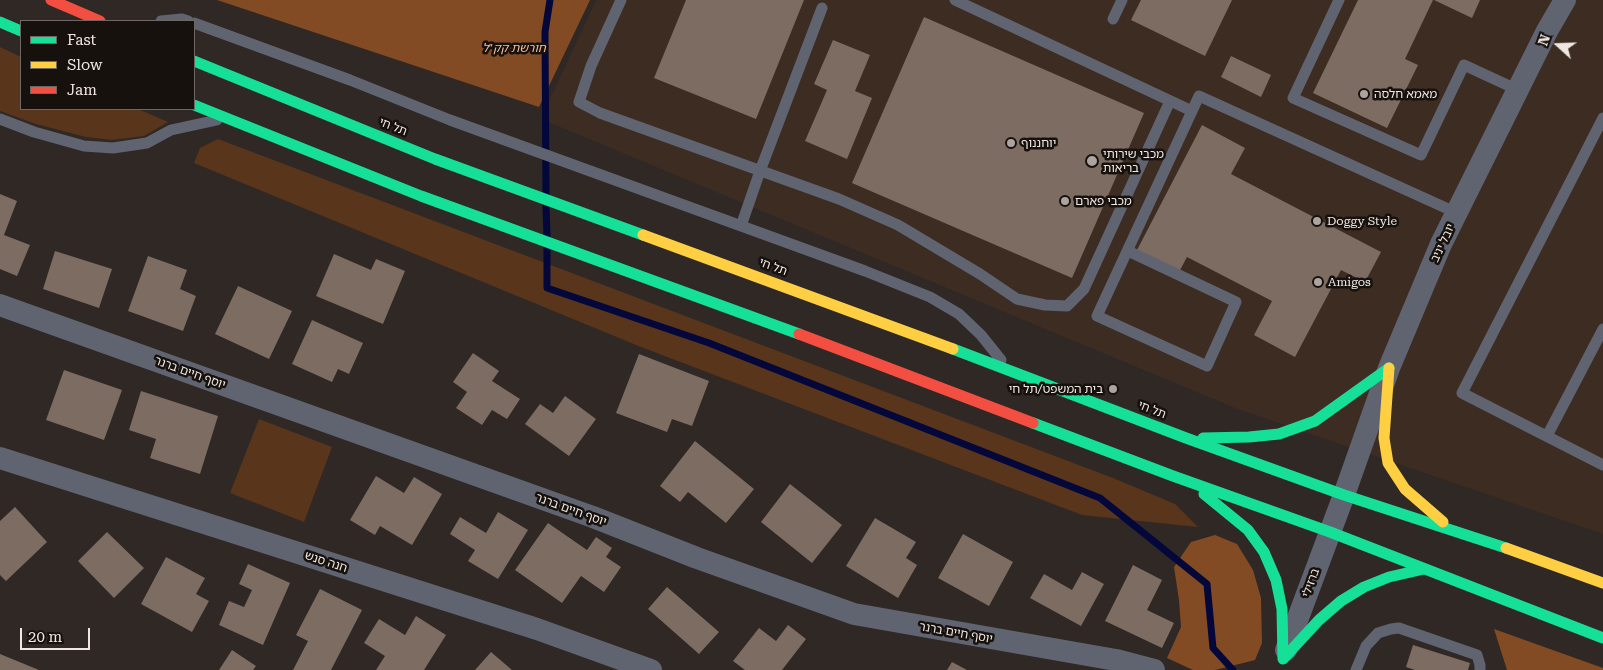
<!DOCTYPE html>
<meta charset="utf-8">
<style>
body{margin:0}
#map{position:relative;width:1603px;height:670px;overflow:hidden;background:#2f2824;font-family:"Roboto Serif",serif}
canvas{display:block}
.legend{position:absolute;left:20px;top:20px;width:175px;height:90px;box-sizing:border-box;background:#17110e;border:1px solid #6e6763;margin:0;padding:6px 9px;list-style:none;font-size:15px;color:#f0e7e2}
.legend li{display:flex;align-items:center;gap:10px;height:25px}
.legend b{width:25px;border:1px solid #6e6763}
.north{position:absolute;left:1533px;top:20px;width:50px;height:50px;-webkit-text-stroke:4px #17110e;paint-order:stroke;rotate:290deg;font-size:14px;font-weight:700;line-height:20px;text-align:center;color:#f0e7e2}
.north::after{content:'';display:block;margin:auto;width:18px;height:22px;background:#f0e7e2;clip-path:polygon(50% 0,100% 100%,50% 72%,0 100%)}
.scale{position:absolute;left:20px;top:628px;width:70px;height:22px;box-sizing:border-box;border:2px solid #f0e7e2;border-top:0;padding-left:6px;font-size:15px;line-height:18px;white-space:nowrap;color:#f0e7e2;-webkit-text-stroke:4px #17110e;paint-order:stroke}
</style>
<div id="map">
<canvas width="1603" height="670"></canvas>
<ul class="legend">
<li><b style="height:6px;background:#16e098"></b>Fast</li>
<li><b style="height:6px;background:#ffcf43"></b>Slow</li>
<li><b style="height:6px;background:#f24e42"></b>Jam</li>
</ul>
<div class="north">N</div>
<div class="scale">20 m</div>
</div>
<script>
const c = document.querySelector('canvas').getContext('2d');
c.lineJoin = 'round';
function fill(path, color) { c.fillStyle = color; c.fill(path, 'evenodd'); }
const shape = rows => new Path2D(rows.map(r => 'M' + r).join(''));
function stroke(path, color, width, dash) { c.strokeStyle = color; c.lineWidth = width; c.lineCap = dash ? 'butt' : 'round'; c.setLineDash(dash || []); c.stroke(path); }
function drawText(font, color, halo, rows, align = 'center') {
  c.font = font + ' "Roboto Serif","Noto Sans Hebrew",serif'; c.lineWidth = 5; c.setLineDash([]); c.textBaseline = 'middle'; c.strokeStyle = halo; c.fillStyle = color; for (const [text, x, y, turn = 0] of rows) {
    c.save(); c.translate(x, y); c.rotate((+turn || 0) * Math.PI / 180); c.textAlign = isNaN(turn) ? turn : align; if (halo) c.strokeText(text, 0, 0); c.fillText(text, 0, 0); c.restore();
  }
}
fill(shape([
 [596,0,1603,0,1603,534,1235,408,541,119]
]), '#3d2c22');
fill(shape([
 [0,47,21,57,21,109,138,109,168,122,144,136,112,140,86,137,36,124,0,111],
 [218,139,1113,478,1175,504,1198,527,1082,515,641,347,194,163,200,148],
 [259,419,332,447,304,522,230,493]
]), '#59351c');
fill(shape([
 [217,0,590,0,539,107],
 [1215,535,1237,544,1253,570,1261,598,1262,643,1255,660,1215,670,1193,670,1167,658,1181,627,1179,600,1174,567,1191,542],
 [1494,629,1603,668,1603,670,1507,670]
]), '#834b24');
stroke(shape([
 [546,194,545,32,550,0],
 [546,207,547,236],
 [547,249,547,288,709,343,1100,498,1207,584,1213,648,1233,670]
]), '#040739', 7);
fill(shape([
 [686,0,804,0,756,119,654,78],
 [1141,0,1232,0,1205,56,1131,20],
 [1358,0,1433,0,1405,59,1418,65,1387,128,1313,93],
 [1434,0,1480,0,1472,18],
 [924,17,1144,113,1072,278,852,183],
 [833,40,870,55,855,91,872,98,847,159,805,141,827,90,814,84],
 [1231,56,1271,75,1261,97,1221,77],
 [1202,125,1245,148,1231,174,1381,252,1365,282,1341,270,1295,357,1254,335,1272,301,1187,257,1179,272,1137,250],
 [0,194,17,201,4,235,30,245,17,276,0,269],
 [55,251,112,269,99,308,43,289],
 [334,254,371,270,376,259,405,271,383,324,316,296],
 [148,256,187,270,180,289,196,296,183,331,128,311],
 [238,286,292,311,269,359,215,334],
 [312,320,363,343,349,374,338,369,332,382,292,364],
 [473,353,499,371,492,381,520,399,507,419,492,410,482,425,456,408,467,392,453,382],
 [639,354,709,381,692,426,672,419,667,432,616,413],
 [64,370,122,390,104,440,46,420],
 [141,391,218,416,200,474,150,458,156,439,129,430],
 [565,396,596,419,569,456,525,424,540,404,553,413],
 [695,441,754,489,726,523,688,492,680,502,660,486],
 [376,476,404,493,414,477,442,494,412,545,380,526,375,535,350,520],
 [790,484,842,525,812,563,761,522],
 [15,507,47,542,6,581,0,575,0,521],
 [498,512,528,530,498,579,468,561,475,550,450,534,460,517,486,533],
 [875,518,916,542,906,558,917,565,898,598,846,566],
 [548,523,587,550,596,537,612,548,606,557,621,567,604,592,581,576,562,603,515,570],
 [107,532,144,568,114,598,78,561],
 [963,534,1013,562,989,606,938,578],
 [166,557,205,578,196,594,209,601,192,632,141,604],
 [248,564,290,583,263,645,219,625,229,601,244,607,252,590,239,584],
 [1133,565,1162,580,1147,610,1174,623,1162,648,1105,621],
 [1082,572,1104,584,1081,626,1030,598,1044,574,1072,590],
 [667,587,719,632,699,654,648,609],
 [320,589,362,610,331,670,293,670,308,641,296,635],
 [416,616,446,635,424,670,376,670,385,656,364,643,379,619,405,635],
 [788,625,806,639,782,670,745,670,733,661,759,628,776,641],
 [1413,645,1470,663,1468,670,1415,670,1406,667],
 [232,650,256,666,253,670,219,670],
 [491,652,512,670,475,670],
 [0,654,39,670,0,670],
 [952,662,967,670,947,670]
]), '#7d6c62');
stroke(shape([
 [621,0,591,66,579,102,600,113,839,199,898,225,980,274,1017,299,1045,305,1067,306,1084,289,1170,101],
 [955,0,1192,111],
 [1339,0,1293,98,1421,155,1464,65,1518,90],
 [1113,19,1122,0],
 [161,21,182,19,188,21],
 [194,23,350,80,450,120,865,271,930,297,959,314,981,335,1001,360],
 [1603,118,1462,393,1603,465],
 [0,119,34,132,84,146,113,148,147,143,171,130,217,120],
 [741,226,760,171,822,8],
 [1128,251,1236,302,1207,366,1097,316,1199,96,1457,213],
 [1547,436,1603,329],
 [1356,670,1366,646,1378,633,1391,629,1399,628,1477,655,1480,665,1480,670]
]), '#5f6470', 11);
stroke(shape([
 [0,305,593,517,697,558,854,614,1116,660,1154,670],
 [0,458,537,629,651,670],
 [1286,650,1344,495,1389,368,1441,244,1547,31,1565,0]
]), '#5f6470', 22);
stroke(shape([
 [0,22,21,31],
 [194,61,435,159,643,235],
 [194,105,421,196,799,334],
 [953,349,1186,438,1344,495,1506,548],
 [1033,423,1173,476,1330,532,1603,638],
 [1203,438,1249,437,1279,434,1315,421,1389,368],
 [1204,494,1248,530,1264,552,1276,580,1282,609,1283,659],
 [1283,659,1319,620,1341,601,1364,587,1389,577,1424,569]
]), '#16e098', 11);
stroke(shape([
 [643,235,953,349],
 [1389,368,1384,438,1388,463,1405,489,1443,522],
 [1506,548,1603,583]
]), '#ffcf43', 11);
stroke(shape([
 [51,0,100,21],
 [799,334,1033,423]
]), '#f24e42', 11);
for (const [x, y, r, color] of [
 [1364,94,5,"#aca4a0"],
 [1011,143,5,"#aca4a0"],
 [1092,161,6,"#aca4a0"],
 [1065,201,5,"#aca4a0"],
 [1317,221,5,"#aca4a0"],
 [1318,282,5,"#aca4a0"],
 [1113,389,5,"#aca4a0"]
]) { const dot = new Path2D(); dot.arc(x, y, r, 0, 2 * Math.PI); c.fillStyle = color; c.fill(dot); stroke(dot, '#17110e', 2); }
drawText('italic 12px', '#f7bf9c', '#17110e', [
 ["חורשת קק\"ל",514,48]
]);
drawText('12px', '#f0e7e2', '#17110e', [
 ["מאמא חלסה",1374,94],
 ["יוחננוף",1021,143],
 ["מכבי שירותי",1103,154],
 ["בריאות",1103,168],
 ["מכבי פארם",1075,201],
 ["Doggy Style",1327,221],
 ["Amigos",1328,282],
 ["בית המשפט/תל חי",1103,389,"right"]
], 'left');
drawText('12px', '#f0e7e2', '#17110e', [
 ["תל חי",393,127,21],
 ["יובל יניב",1443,243,-65],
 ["תל חי",773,267,20],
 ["יוסף חיים ברנר",190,373,20],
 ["תל חי",1152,410,21],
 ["יוסף חיים ברנר",571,510,20],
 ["חנה סנש",326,562,18],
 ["ברזילי",1311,583,-70],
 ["יוסף חיים ברנר",956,633,10]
]);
</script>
